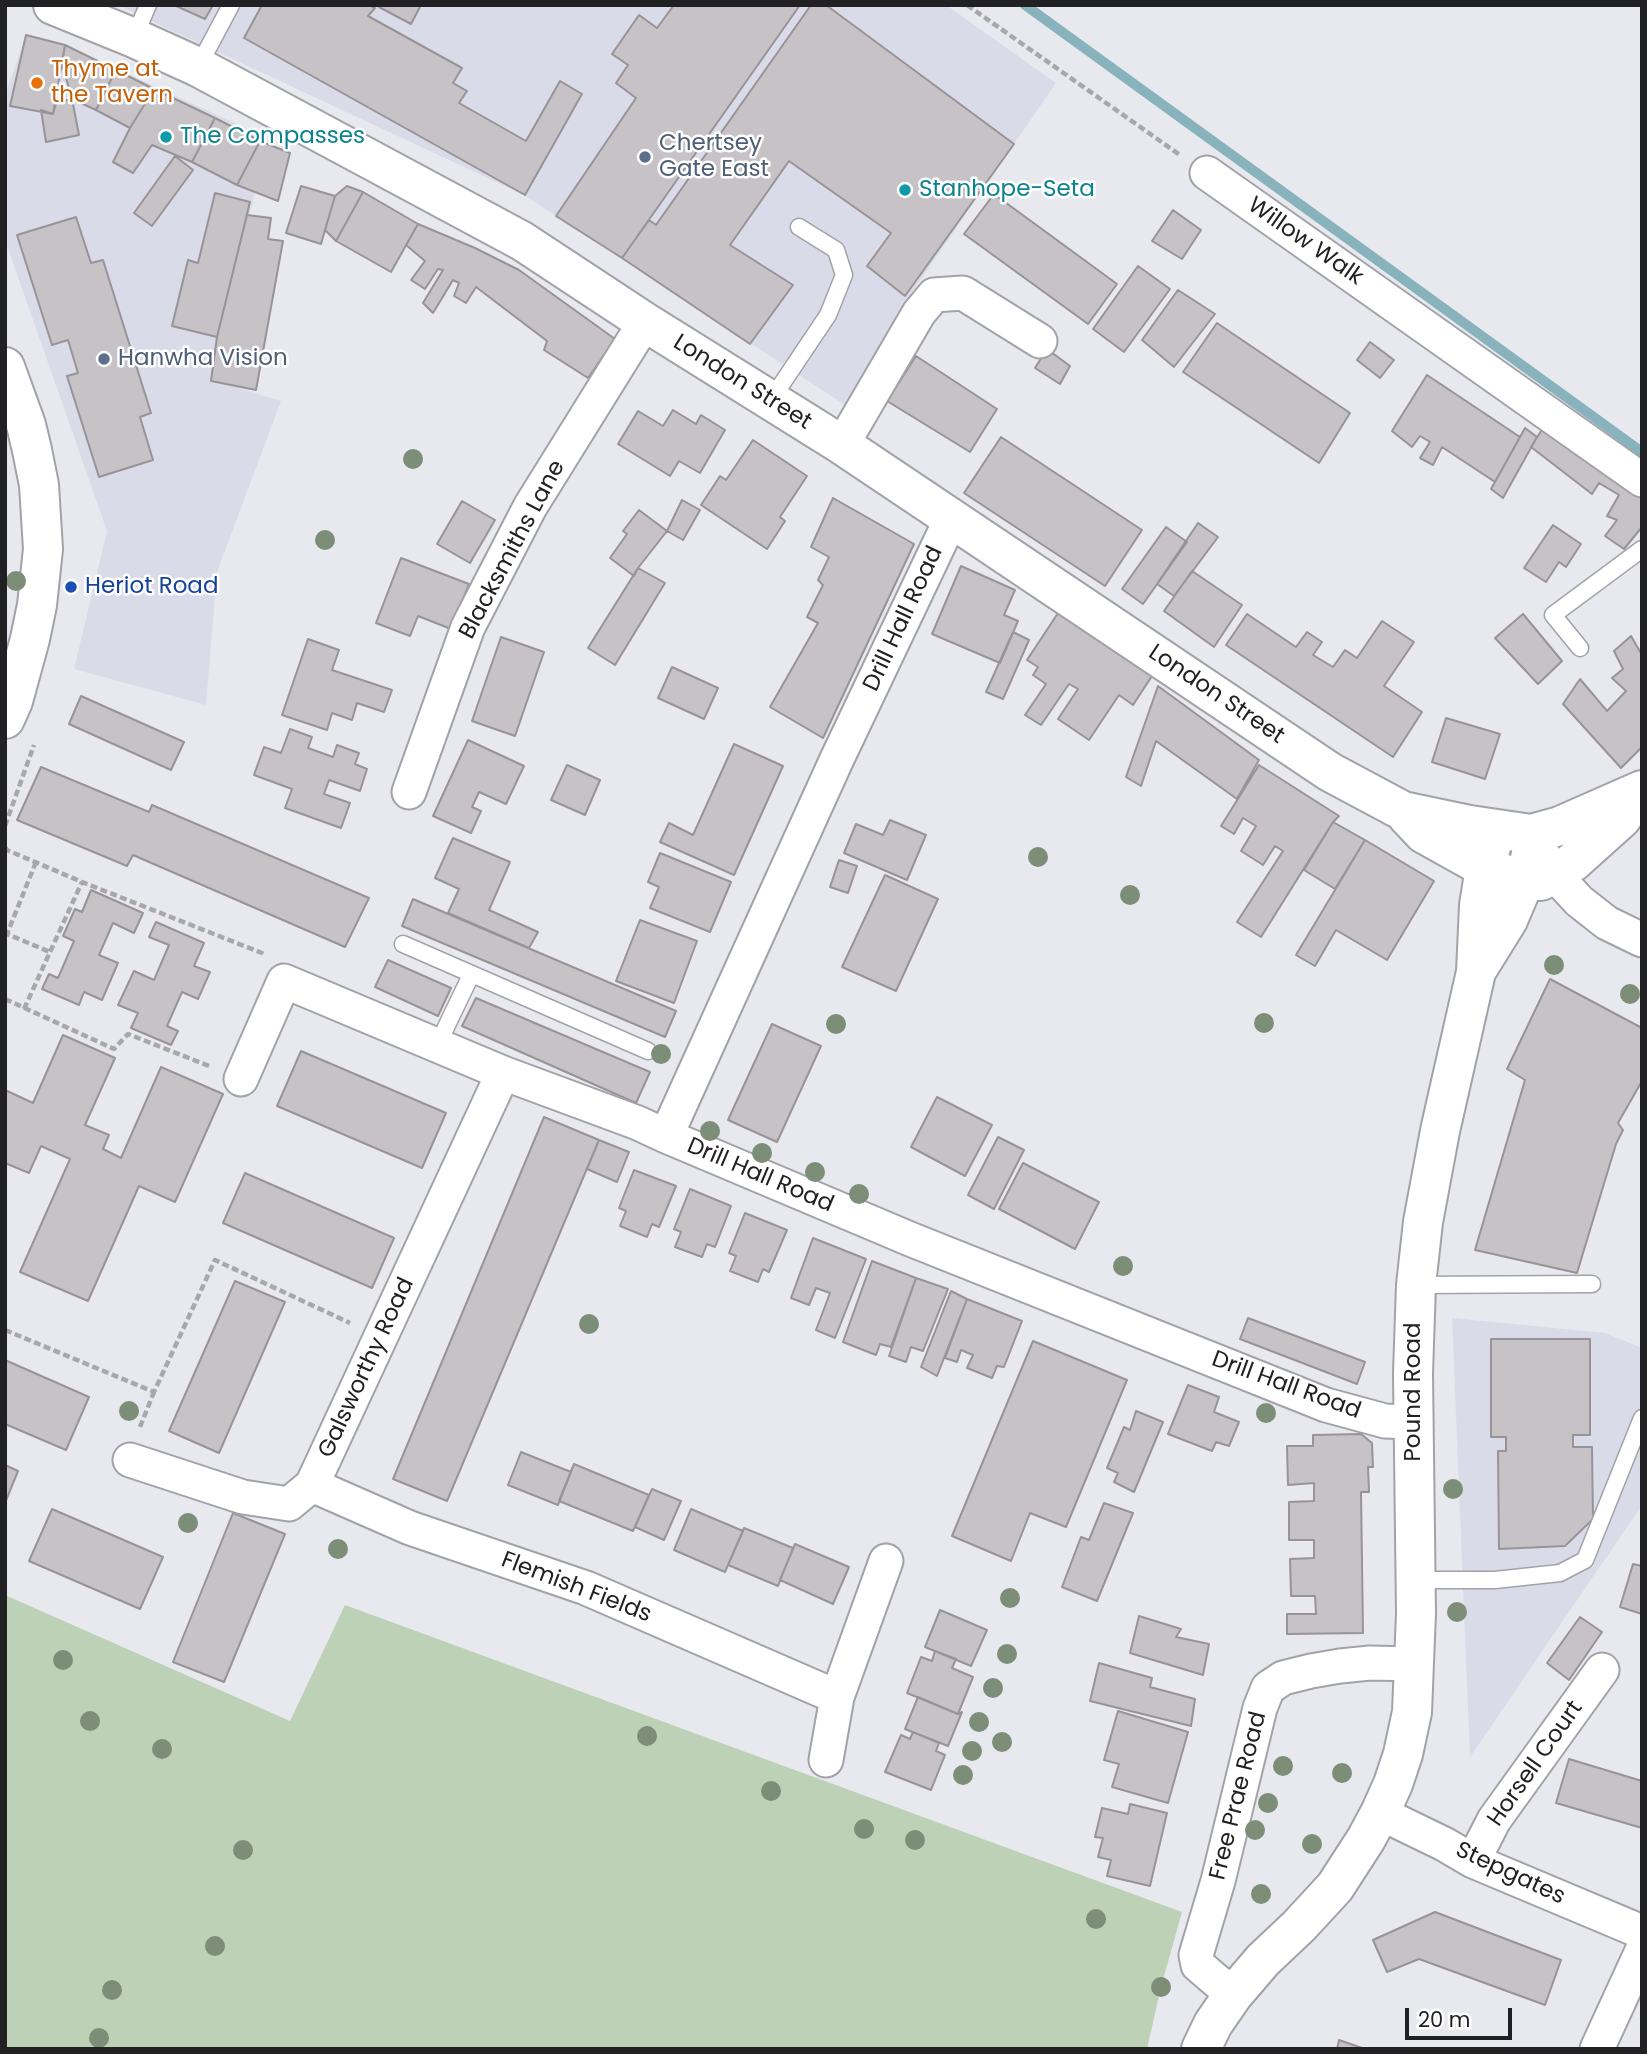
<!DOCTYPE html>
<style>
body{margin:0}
#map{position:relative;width:1647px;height:2054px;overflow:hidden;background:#e8e9ee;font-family:Poppins,sans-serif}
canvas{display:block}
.frame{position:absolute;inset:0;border:7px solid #212123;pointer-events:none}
.scale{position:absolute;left:1405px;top:2008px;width:107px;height:32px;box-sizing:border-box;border:4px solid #212123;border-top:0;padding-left:9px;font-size:21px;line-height:24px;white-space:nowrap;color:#212123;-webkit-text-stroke:5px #fff;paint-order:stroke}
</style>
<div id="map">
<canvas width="1647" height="2054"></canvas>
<div class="frame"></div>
<div class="scale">20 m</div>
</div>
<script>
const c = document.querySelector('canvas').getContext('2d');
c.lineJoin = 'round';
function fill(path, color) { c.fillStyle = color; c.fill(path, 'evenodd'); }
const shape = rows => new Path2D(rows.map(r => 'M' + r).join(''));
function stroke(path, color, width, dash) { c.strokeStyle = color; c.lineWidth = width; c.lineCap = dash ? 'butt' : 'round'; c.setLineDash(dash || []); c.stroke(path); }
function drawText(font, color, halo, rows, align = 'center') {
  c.font = font + ' Poppins,sans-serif'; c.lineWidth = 5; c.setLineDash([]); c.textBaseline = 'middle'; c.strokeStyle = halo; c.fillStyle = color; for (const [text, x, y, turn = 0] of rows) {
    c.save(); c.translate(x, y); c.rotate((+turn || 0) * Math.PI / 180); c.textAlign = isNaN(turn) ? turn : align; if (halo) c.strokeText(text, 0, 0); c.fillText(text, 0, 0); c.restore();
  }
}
fill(shape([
 [117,5,811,5,782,46,813,5,946,5,1056,83,897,314,848,407,524,195],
 [26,35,65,45,267,138,212,380,281,401,217,572,206,705,74,669,107,531,5,240,5,96],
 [1452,1318,1605,1333,1642,1348,1642,1505,1470,1757]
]), '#dadbe8');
fill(shape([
 [5,1595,290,1721,345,1605,1182,1912,1161,1987,1147,2049,5,2049]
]), '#bdd1b7');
stroke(shape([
 [1025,5,1642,452]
]), '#89b3bc', 10);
const building = shape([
 [174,5,213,5,205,19,174,5],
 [262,5,369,5,375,8,368,16,462,68,453,83,467,91,459,103,526,141,560,81,582,94,525,195,244,38,262,5],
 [380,5,421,5,411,24,379,7,380,5],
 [674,5,800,5,622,258,556,216,636,98,616,83,628,65,612,54,639,15,657,28,674,5],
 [811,5,826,5,1014,144,905,296,867,266,891,233,789,161,730,245,793,285,750,344,622,258,649,220,656,225,811,5],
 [26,35,65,45,53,114,10,106,26,35],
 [65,45,116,70,96,110,72,99,62,64,65,45],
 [116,70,154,89,130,128,96,110,116,70],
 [154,89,215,118,192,162,152,145,133,173,113,162,130,128,154,89],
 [72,99,79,135,46,142,41,110,53,114,56,103,72,99],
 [215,118,260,141,237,185,192,162,215,118],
 [260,141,290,153,278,201,237,185,260,141],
 [175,156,193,170,152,226,134,213,175,156],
 [301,186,335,196,321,244,286,233,301,186],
 [347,186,363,192,336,241,325,230,335,196,347,186],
 [363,192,418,224,391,272,336,241,363,192],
 [215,193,250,202,217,337,172,326,188,260,198,263,215,193],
 [994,194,1117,284,1088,324,964,234,994,194],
 [1173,210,1201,230,1182,259,1152,241,1173,210],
 [247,215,271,218,268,239,283,241,256,390,211,381,217,337,247,215],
 [76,217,91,263,103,260,151,413,140,417,153,460,99,477,67,376,78,373,68,340,52,345,17,235,76,217],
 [418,224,475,248,519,270,615,339,588,378,544,350,547,341,476,287,466,303,454,296,459,283,453,280,433,313,423,303,443,270,438,269,425,289,411,280,425,261,406,245,418,224],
 [1138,266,1170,289,1124,352,1093,329,1138,266],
 [1178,290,1215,314,1174,367,1142,340,1178,290],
 [1217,323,1350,413,1319,463,1183,372,1217,323],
 [1370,342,1394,360,1380,378,1357,360,1370,342],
 [1047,349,1070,366,1060,384,1035,368,1047,349],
 [916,356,997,409,970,452,887,401,916,356],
 [1427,375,1520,437,1495,482,1442,447,1433,465,1420,458,1430,442,1420,436,1412,447,1392,431,1427,375],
 [673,410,696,424,701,415,725,430,700,473,679,461,670,476,618,444,638,411,663,426,673,410],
 [1548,420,1642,490,1642,527,1624,549,1605,536,1617,520,1607,516,1619,495,1599,483,1592,494,1531,447,1548,420],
 [1525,428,1537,437,1503,498,1491,489,1525,428],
 [1001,437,1142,530,1105,586,964,493,1001,437],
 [753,440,807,476,780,517,785,521,767,549,701,505,720,476,726,480,753,440],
 [833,498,914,544,823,738,770,707,818,623,807,617,823,585,818,580,829,557,811,547,833,498],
 [682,500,700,510,683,540,667,531,682,500],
 [462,501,495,520,470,563,437,544,462,501],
 [639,510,667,531,638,568,634,576,610,558,627,534,623,531,639,510],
 [1198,523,1218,537,1174,596,1157,584,1198,523],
 [1553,525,1581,544,1566,567,1559,562,1546,582,1524,568,1553,525],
 [1166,527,1187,542,1143,604,1122,589,1166,527],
 [401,558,469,584,451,629,418,616,410,636,376,623,401,558],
 [961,566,1015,590,1004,615,1018,621,1000,663,932,634,961,566],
 [638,568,665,583,615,665,588,648,638,568],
 [1192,571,1242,605,1214,647,1164,611,1192,571],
 [1060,610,1154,673,1133,705,1119,695,1089,740,1058,719,1078,689,1069,684,1041,725,1025,715,1046,684,1033,675,1038,667,1027,660,1060,610],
 [1247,614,1296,647,1307,632,1322,642,1313,655,1333,667,1345,650,1357,658,1382,621,1414,642,1384,686,1422,712,1393,757,1226,645,1247,614],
 [1523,614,1562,661,1538,684,1495,638,1523,614],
 [1013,632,1029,640,1003,699,986,692,1013,632],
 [1631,636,1642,655,1642,747,1621,768,1563,704,1580,679,1607,711,1626,691,1612,678,1623,669,1614,651,1631,636],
 [501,637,544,652,515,736,472,721,501,637],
 [308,639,339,650,332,670,392,690,384,712,357,703,352,720,332,713,327,730,282,715,308,639],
 [672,667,718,688,704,719,658,698,672,667],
 [1158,686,1259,760,1237,799,1156,741,1141,786,1126,777,1158,686],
 [81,696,184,742,171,770,69,724,81,696],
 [1446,718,1500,734,1485,779,1432,762,1446,718],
 [290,729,312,737,308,748,333,757,337,745,359,753,355,764,367,769,360,791,329,780,324,794,350,803,341,828,285,808,292,789,254,775,264,747,281,753,290,729],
 [468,740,524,766,506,804,479,792,472,807,481,811,471,833,433,816,468,740],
 [734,744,783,766,734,875,660,842,669,823,693,835,734,744],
 [567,765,600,780,585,815,551,800,567,765],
 [1259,765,1339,816,1333,822,1261,937,1237,922,1283,851,1275,846,1263,865,1241,851,1256,826,1243,818,1234,834,1221,826,1259,765],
 [41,767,149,812,152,805,369,898,345,947,133,855,127,866,17,820,41,767],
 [890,820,926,835,907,880,844,853,856,824,883,835,890,820],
 [1333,822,1365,840,1335,889,1304,870,1333,822],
 [453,838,510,862,489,910,538,932,529,948,448,913,459,889,435,878,453,838],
 [1365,840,1434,881,1387,960,1336,930,1315,966,1296,955,1365,840],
 [660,853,731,882,710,932,650,908,659,887,648,882,660,853],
 [839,860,857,866,848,893,830,887,839,860],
 [885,875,938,899,896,991,842,967,885,875],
 [91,890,143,913,134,933,113,923,99,955,118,963,102,1000,84,992,79,1005,42,989,49,974,58,978,74,941,63,936,75,909,82,912,91,890],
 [413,899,676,1011,665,1037,402,926,413,899],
 [640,920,697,941,674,1003,616,981,640,920],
 [156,922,204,943,194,966,210,972,198,999,182,992,167,1026,178,1031,171,1045,131,1028,138,1013,118,1005,134,971,154,980,169,945,149,937,156,922],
 [388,960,451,988,438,1016,375,987,388,960],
 [1550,979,1642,1028,1642,1081,1618,1123,1623,1130,1616,1144,1577,1273,1475,1250,1525,1080,1507,1069,1550,979],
 [476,998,650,1072,636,1103,462,1026,476,998],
 [772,1024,821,1046,777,1142,728,1120,772,1024],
 [63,1035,115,1058,85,1125,109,1135,103,1149,121,1158,161,1067,223,1094,175,1202,139,1186,88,1301,20,1272,70,1159,41,1146,29,1173,5,1163,5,1090,33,1103,63,1035],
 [301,1051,446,1113,422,1168,277,1106,301,1051],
 [937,1097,992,1125,965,1176,911,1147,937,1097],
 [544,1117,599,1140,447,1501,393,1479,544,1117],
 [998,1137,1024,1150,994,1209,968,1195,998,1137],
 [599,1140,629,1152,617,1182,587,1169,599,1140],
 [1023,1163,1099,1202,1075,1249,999,1209,1023,1163],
 [634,1170,676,1186,659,1227,652,1224,647,1237,620,1226,626,1211,619,1208,634,1170],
 [245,1173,394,1238,372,1288,223,1223,245,1173],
 [690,1189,731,1206,715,1247,707,1244,702,1257,675,1247,681,1232,674,1229,690,1189],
 [745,1213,787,1230,769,1272,763,1269,758,1282,730,1271,736,1256,729,1253,745,1213],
 [813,1238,866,1259,835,1338,816,1330,830,1293,816,1288,809,1305,791,1298,813,1238],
 [872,1261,916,1278,891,1347,880,1344,876,1355,843,1342,872,1261],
 [916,1278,948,1289,923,1351,911,1347,906,1362,889,1356,916,1278],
 [235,1281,285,1302,219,1453,169,1431,235,1281],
 [951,1291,967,1299,937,1376,921,1367,951,1291],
 [967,1299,1022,1321,1004,1367,997,1366,992,1378,967,1368,973,1355,961,1350,957,1362,945,1358,967,1299],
 [1248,1318,1365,1362,1357,1384,1240,1339,1248,1318],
 [1491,1339,1590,1339,1590,1435,1573,1435,1573,1447,1592,1447,1593,1519,1565,1546,1499,1549,1498,1451,1506,1451,1506,1437,1491,1437,1491,1339],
 [1033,1341,1127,1380,1066,1527,1030,1513,1011,1561,952,1536,1033,1341],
 [5,1360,89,1397,66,1450,5,1424,5,1360],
 [1188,1385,1219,1397,1214,1412,1239,1422,1229,1446,1216,1442,1212,1451,1168,1434,1188,1385],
 [1136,1411,1163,1422,1134,1492,1114,1482,1118,1473,1107,1468,1124,1427,1130,1430,1136,1411],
 [1361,1434,1372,1443,1373,1467,1368,1467,1369,1492,1361,1492,1363,1633,1287,1634,1287,1614,1316,1614,1315,1596,1291,1596,1290,1559,1314,1558,1314,1540,1289,1540,1289,1502,1314,1501,1314,1483,1288,1485,1287,1446,1313,1446,1313,1435,1361,1434],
 [521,1452,571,1472,558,1505,508,1485,521,1452],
 [574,1464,649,1495,633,1531,559,1501,574,1464],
 [5,1465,18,1471,5,1503,5,1465],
 [652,1489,681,1501,664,1540,635,1527,652,1489],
 [1104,1503,1133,1513,1097,1601,1062,1587,1081,1537,1089,1540,1104,1503],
 [52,1509,163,1557,140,1609,29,1561,52,1509],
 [691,1509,743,1531,725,1572,674,1550,691,1509],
 [233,1513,285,1534,224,1682,173,1662,233,1513],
 [744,1528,793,1548,778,1586,728,1565,744,1528],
 [795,1544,849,1567,833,1604,780,1580,795,1544],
 [1633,1564,1642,1566,1642,1614,1620,1607,1633,1564],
 [940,1610,987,1630,971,1666,925,1647,940,1610],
 [1139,1616,1181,1629,1176,1637,1209,1644,1203,1675,1130,1653,1139,1616],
 [1580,1617,1602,1632,1569,1680,1547,1663,1580,1617],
 [935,1651,956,1659,952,1668,973,1677,958,1714,907,1693,921,1657,932,1661,935,1651],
 [1099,1663,1152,1678,1150,1687,1195,1699,1191,1726,1090,1701,1099,1663],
 [918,1697,958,1714,962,1712,948,1746,905,1729,918,1697],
 [1118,1711,1188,1732,1168,1803,1112,1787,1119,1764,1104,1760,1118,1711],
 [913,1732,939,1743,936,1751,945,1755,931,1790,885,1772,901,1735,910,1739,913,1732],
 [1569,1759,1642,1781,1642,1828,1556,1803,1569,1759],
 [1130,1804,1167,1813,1150,1886,1107,1876,1111,1860,1098,1857,1103,1838,1095,1837,1102,1808,1128,1814,1130,1804],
 [1435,1912,1561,1960,1545,2005,1419,1959,1387,1972,1373,1940,1435,1912],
 [1339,2040,1365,2049,1337,2049,1339,2040]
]);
fill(building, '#c6c2c6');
stroke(building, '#989397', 2);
const lane = shape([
 [134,38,148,5],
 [198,67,231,5],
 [771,400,828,315,844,275,836,250,799,227],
 [1580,648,1553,615,1642,549],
 [403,944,648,1051],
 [437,1046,471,975],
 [1416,1285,1592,1284],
 [1415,1580,1495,1580,1560,1573,1585,1560,1642,1418]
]);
const street = shape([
 [1207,173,1642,480],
 [842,445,919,313,934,295,963,293,1040,341],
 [952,517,836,761,666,1136,910,1239,1326,1405,1385,1421,1413,1422],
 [409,792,468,627,530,507,645,322],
 [1541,851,1554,874,1579,901,1607,923,1642,940],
 [241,1079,284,981,503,1073,638,1123,666,1136],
 [130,1460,243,1497,289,1504,312,1485,503,1073],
 [312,1485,410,1528,586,1588,837,1697],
 [826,1760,837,1697,886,1561],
 [1380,1813,1444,1844,1473,1861,1642,1932],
 [1473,1861,1494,1820,1602,1670],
 [1233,1995,1198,1965,1196,1955,1218,1881,1260,1708,1268,1688,1283,1678,1311,1671,1340,1666,1370,1663,1415,1664],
 [1597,2049,1642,1951]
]);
const secondary = shape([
 [53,5,134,38,198,67,522,241,645,322,842,445,1330,772,1403,811,1470,825,1531,834,1560,826,1642,790],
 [5,367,26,425,32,450,39,485,43,549,37,605,30,639,13,701,5,719],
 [1407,816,1424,834,1485,868,1525,880,1541,881,1573,862,1622,818,1635,798],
 [1477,970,1508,920,1525,880,1531,854],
 [1201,2049,1213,2024,1233,1995,1263,1960,1299,1926,1335,1887,1366,1839,1380,1813,1393,1784,1403,1754,1412,1712,1416,1613,1413,1373,1416,1285,1423,1222,1440,1131,1476,972,1479,905,1485,868,1496,829]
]);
stroke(lane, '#a2a2a8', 19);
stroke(street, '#a2a2a8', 37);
stroke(secondary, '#a2a2a8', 42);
stroke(shape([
 [967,5,1180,155],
 [5,826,34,745],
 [5,847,7,850,82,882,262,953,265,955],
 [36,862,7,934,50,952],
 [5,999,114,1049,128,1034,209,1066],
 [24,1009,82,882],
 [5,1330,154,1392,215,1260,350,1323],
 [140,1427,154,1392]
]), '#a8a8ac', 4.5, [7, 3.5]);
stroke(lane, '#fff', 16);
stroke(street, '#fff', 33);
stroke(secondary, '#fff', 38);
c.fillStyle = '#7c8d78';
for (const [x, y] of [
 [413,459],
 [325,540],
 [16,581],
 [1038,857],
 [1130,895],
 [1554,965],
 [1630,994],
 [1264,1023],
 [836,1024],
 [661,1054],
 [710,1131],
 [762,1153],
 [815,1172],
 [859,1194],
 [1123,1266],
 [589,1324],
 [129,1411],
 [1266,1413],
 [1453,1489],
 [188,1523],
 [338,1549],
 [1010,1598],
 [1457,1612],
 [1007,1654],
 [63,1660],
 [993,1688],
 [90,1721],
 [979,1722],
 [647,1736],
 [1002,1742],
 [162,1749],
 [972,1751],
 [1283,1766],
 [1342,1773],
 [963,1775],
 [771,1791],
 [1268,1803],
 [864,1829],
 [1255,1830],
 [915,1840],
 [1312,1844],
 [243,1850],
 [1261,1894],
 [1096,1919],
 [215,1946],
 [1161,1987],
 [112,1990],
 [99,2038]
]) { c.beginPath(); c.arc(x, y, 10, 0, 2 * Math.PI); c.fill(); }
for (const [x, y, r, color] of [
 [37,83,7,"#e8710a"],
 [166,137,7,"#0f9aa8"],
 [645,157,7,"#5c6f8a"],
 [905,190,7,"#0f9aa8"],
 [104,359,7,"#5c6f8a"],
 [71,587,7,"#1a4fb4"]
]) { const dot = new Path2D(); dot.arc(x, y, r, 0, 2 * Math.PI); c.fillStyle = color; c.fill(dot); stroke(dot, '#fff', 2.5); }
drawText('23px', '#c56008', '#fff', [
 ["Thyme at",51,70],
 ["the Tavern",51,96]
], 'left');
drawText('23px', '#0d838f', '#fff', [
 ["The Compasses",180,137],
 ["Stanhope-Seta",919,190]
], 'left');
drawText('23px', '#4e5e75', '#fff', [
 ["Chertsey",659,144],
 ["Gate East",659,170],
 ["Hanwha Vision",118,359]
], 'left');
drawText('23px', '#212123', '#fff', [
 ["Willow Walk",1305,242,35],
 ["London Street",742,383,32],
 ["Blacksmiths Lane",513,550,-62],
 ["Drill Hall Road",904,619,-65],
 ["London Street",1216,695,34],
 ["Drill Hall Road",760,1176,23],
 ["Galsworthy Road",367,1368,-65],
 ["Drill Hall Road",1286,1386,20],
 ["Pound Road",1414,1392,-90],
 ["Flemish Fields",576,1588,21],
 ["Horsell Court",1536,1764,-55],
 ["Free Prae Road",1239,1796,-76],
 ["Stepgates",1510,1874,25]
]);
drawText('23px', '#164399', '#fff', [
 ["Heriot Road",85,587]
], 'left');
</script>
